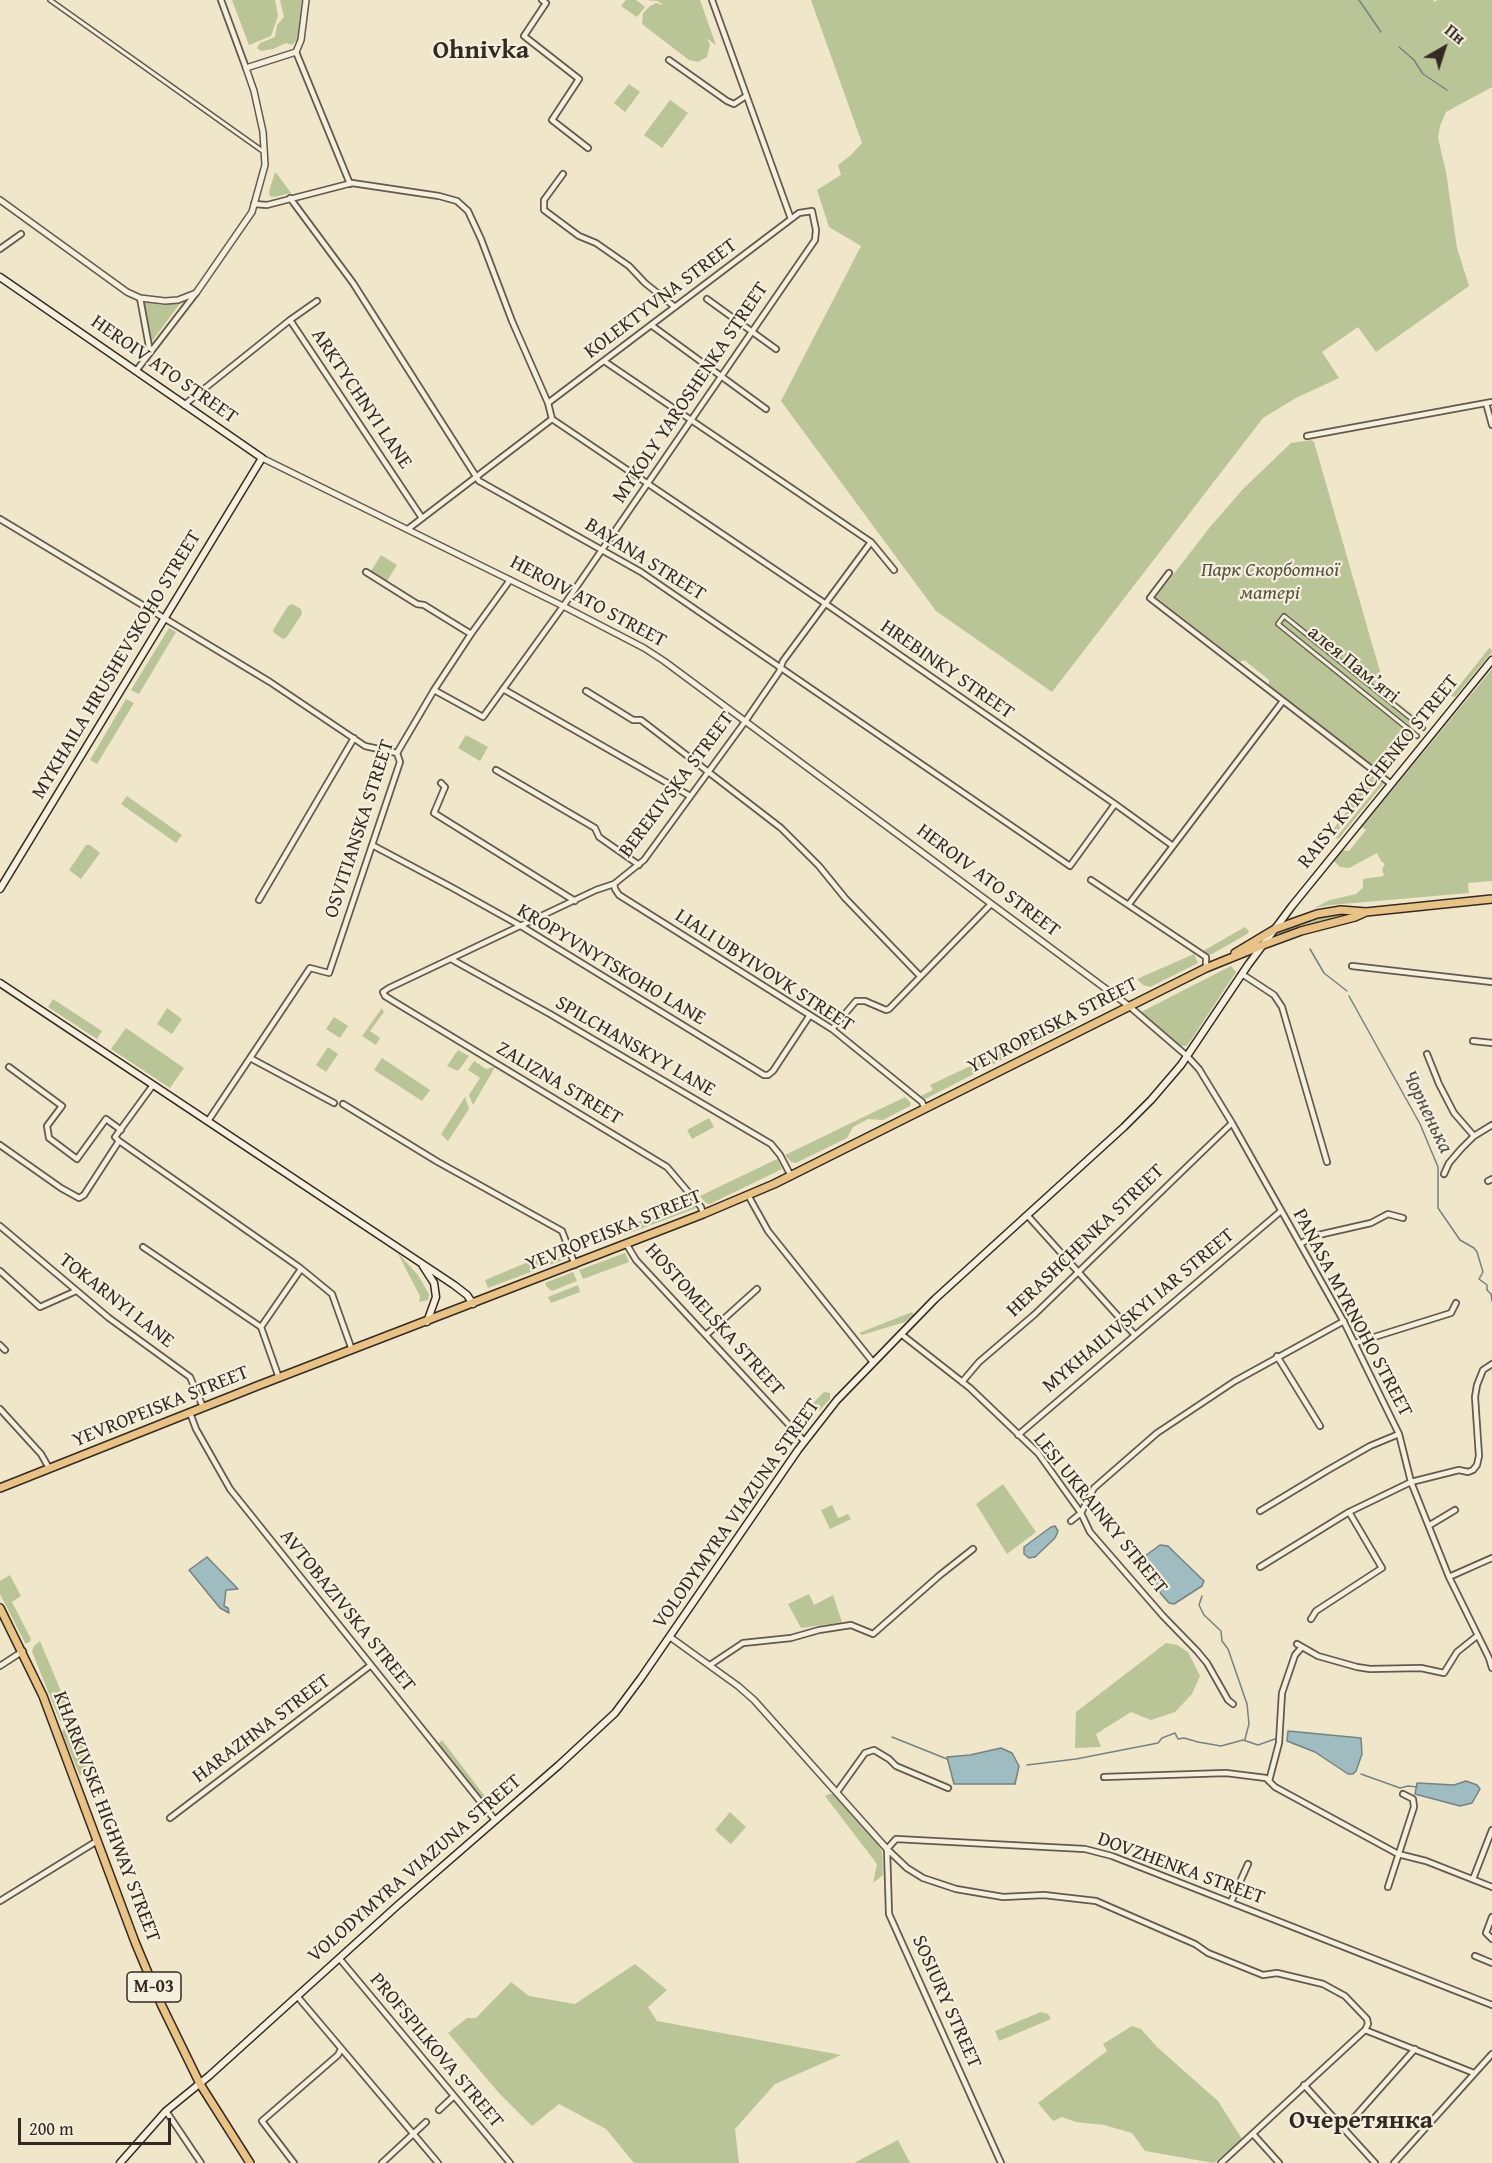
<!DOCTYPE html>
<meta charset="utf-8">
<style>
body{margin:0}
#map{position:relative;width:1492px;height:2163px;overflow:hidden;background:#f0e6ca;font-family:"Gentium Book Plus",serif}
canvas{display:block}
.north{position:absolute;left:1414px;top:18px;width:60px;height:60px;-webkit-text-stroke:4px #f5efdd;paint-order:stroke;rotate:39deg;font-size:16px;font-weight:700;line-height:24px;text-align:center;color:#352a23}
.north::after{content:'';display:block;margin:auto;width:21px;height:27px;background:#352a23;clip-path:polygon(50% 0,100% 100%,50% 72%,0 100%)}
.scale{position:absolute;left:18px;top:2118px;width:153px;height:27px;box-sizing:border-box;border:3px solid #352a23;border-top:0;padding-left:8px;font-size:18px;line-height:21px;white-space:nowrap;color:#352a23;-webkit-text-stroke:4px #f5efdd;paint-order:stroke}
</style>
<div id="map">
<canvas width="1492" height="2163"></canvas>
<div class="north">Пн</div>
<div class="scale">200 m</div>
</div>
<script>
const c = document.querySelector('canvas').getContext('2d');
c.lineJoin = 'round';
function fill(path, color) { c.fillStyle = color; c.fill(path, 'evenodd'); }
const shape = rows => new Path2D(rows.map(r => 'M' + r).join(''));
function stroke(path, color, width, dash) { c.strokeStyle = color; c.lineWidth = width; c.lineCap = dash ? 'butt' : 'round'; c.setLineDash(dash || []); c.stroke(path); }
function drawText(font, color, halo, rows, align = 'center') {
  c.font = font + ' "Gentium Book Plus",serif'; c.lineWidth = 4.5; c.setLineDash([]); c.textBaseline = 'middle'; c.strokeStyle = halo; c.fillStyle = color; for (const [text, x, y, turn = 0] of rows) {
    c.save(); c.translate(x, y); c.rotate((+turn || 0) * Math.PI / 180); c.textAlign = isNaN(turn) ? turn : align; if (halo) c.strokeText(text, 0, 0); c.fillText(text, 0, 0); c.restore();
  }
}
fill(shape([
 [232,0,275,0,278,16,271,36,249,45],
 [280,0,302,0,297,40,292,45,286,43,273,49,261,51,257,48,260,43,275,37,277,25,284,17],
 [626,0,636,0,645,7,637,17,621,6],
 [645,0,700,0,716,45,706,38,710,44,707,57,698,62,689,60,642,24,643,13,650,6,656,3,663,5,658,1],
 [811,0,1433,0,1434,2,1438,0,1492,0,1492,87,1446,112,1440,126,1438,138,1446,172,1457,248,1469,286,1376,352,1358,327,1322,352,1339,378,1296,398,1263,418,1052,692,936,611,781,401,861,246,829,227,817,190,841,175,838,165,850,156,862,143],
 [629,84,640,92,625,112,614,103],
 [670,100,688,113,662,148,644,135],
 [275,172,277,174,291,193,274,197,270,196,269,192],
 [182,301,149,345,141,302,163,305],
 [1311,440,1314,442,1381,675,1374,684,1417,718,1407,731,1410,739,1383,773,1269,685,1269,680,1244,660,1240,662,1156,597,1210,527,1243,489,1291,443],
 [381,555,397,565,387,581,371,571],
 [292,604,301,609,302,614,286,638,283,639,274,633,273,630,288,606],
 [169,628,176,632,139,694,131,690],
 [1490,647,1492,652,1455,697,1451,696],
 [1492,669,1492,881,1468,883,1469,893,1331,905,1314,908,1330,900,1356,894,1363,888,1363,879,1384,876,1382,869,1385,864,1381,861,1377,853,1349,868,1340,867,1334,861,1343,850,1349,851,1366,830,1362,827],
 [126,699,134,703,97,764,90,760],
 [466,735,488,747,480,761,458,748],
 [1373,774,1380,779,1335,834,1332,831,1347,811,1345,809],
 [1382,781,1384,783,1339,838,1335,839],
 [127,796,182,835,176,843,121,804],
 [86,845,90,845,100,853,81,879,69,870],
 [1341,913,1356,913,1272,936,1285,929,1307,921],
 [1245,927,1249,931,1247,934,1212,954,1207,955,1203,951],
 [1194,954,1198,963,1150,987,1143,985,1137,979],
 [1231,966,1236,972,1187,1046,1181,1046,1143,1013,1143,1011],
 [53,999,102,1031,97,1039,48,1007],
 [167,1008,182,1019,172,1034,157,1024],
 [382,1008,384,1012,370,1031,380,1038,376,1045,362,1036],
 [334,1017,348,1026,340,1038,326,1029],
 [1072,1019,1075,1024,1017,1052,1014,1046],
 [126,1028,184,1068,170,1088,111,1049],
 [328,1047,338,1054,326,1072,316,1065],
 [1011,1047,1015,1053,925,1099,921,1096,933,1090,930,1085],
 [458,1050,469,1056,458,1071,447,1066],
 [382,1058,430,1090,422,1101,374,1070],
 [474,1061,486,1069,495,1067,473,1105,469,1095,480,1078,468,1070],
 [465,1097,469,1109,448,1141,441,1134],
 [905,1097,911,1103,910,1106,883,1120,868,1119,853,1127,847,1138,796,1163,791,1162,785,1155],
 [709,1118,714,1127,692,1139,687,1130],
 [777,1159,782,1169,710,1204,706,1203,700,1196],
 [690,1201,696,1207,694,1209,624,1235,622,1231,630,1225],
 [397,1252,418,1275,429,1294,428,1300,419,1302,420,1296],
 [625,1253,629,1262,583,1279,579,1270],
 [568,1254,568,1258,488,1288,485,1280,538,1258,545,1264],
 [573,1272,577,1281,552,1291,547,1287,545,1283],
 [578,1285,580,1292,551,1303,548,1297],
 [912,1312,914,1315,905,1322,862,1335,859,1333],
 [824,1392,830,1393,830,1399,819,1411,812,1411,811,1405],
 [1003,1484,1036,1532,1007,1554,976,1504],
 [832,1505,838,1518,848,1514,851,1519,830,1529,821,1510],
 [10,1575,21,1596,12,1602,30,1637,31,1640,28,1643,25,1643,0,1594,0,1581],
 [809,1594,814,1605,833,1595,842,1622,801,1628,788,1604],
 [40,1641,73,1720,73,1722,67,1724,60,1721,35,1659,32,1651,34,1646],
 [1166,1643,1177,1645,1188,1652,1200,1676,1192,1694,1175,1712,1151,1720,1131,1712,1096,1734,1101,1747,1075,1748,1076,1712],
 [75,1725,89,1762,80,1776,62,1732,64,1728],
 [442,1740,493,1807,489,1810,438,1744],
 [829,1794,833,1794,876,1842,882,1851,883,1875,873,1883,877,1864,825,1796],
 [730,1812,746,1827,731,1844,715,1830],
 [635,1964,667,1990,648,2007,657,2021,841,2055,775,2084,735,2129,739,2163,634,2163,606,2129,559,2104,532,2126,499,2093,448,2033,467,2018,476,2018,511,1982,529,1996,575,2004],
 [1041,2012,1048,2014,1051,2019,999,2041,995,2031],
 [1132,2026,1141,2029,1157,2047,1218,2101,1242,2139,1214,2163,1145,2151,1132,2133,1104,2125,1076,2122,1062,2117,1053,2121,1038,2103,1107,2051,1103,2044],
 [898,2140,910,2163,854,2163]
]), '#b9c597');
const water = shape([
 [1055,1526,1058,1531,1055,1538,1035,1557,1029,1558,1024,1554,1024,1547,1051,1527,1055,1526],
 [1160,1545,1168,1546,1174,1552,1204,1581,1202,1586,1174,1604,1169,1603,1155,1587,1147,1575,1143,1561,1145,1556,1160,1545],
 [207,1557,238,1589,226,1590,224,1606,228,1608,229,1613,220,1608,189,1570,207,1557],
 [1288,1731,1361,1738,1362,1754,1356,1771,1353,1774,1348,1774,1315,1752,1287,1741,1288,1731],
 [1001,1748,1012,1753,1019,1766,1015,1784,954,1784,947,1757,970,1755,1001,1748],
 [1466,1781,1477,1785,1480,1789,1472,1803,1460,1806,1415,1794,1417,1783,1454,1785,1466,1781]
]);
fill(water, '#9fbdc1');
stroke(water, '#758282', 1.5);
stroke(shape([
 [1359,0,1381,32],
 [1399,47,1414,60,1423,74,1447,90],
 [1310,949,1324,973,1347,991],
 [1349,996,1420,1124,1438,1167,1438,1208,1460,1240,1474,1248,1477,1252,1483,1272,1479,1279,1487,1285,1487,1290,1491,1294,1492,1301],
 [1202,1596,1199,1605,1204,1615,1221,1631,1222,1641,1228,1649,1247,1704,1249,1724,1245,1739],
 [892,1737,947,1759],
 [1027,1765,1076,1759,1158,1743,1162,1738,1175,1733,1178,1739,1184,1738,1198,1742,1221,1746,1243,1740,1258,1745,1275,1739],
 [1361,1774,1400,1788,1408,1786,1417,1787]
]), '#758282', 1.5);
const pedestrian = shape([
 [50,0,264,152],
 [1417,736,1278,624,1284,616,1423,728]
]);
const minor = shape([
 [221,0,246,68],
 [542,0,546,3,524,36,579,79,552,120,588,148],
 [712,0,791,219],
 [296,52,350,184],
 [669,60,727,101,734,104,746,96],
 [563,174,544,200,544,210,579,236,596,243,629,266,645,283,675,307],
 [290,198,353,283,479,481,641,572,1070,866,1115,804],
 [254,204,267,205,352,183,439,196,457,201,468,211,481,239,512,321,548,403,552,419],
 [0,249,21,234],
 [140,298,150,352],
 [707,299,776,349],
 [290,320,317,301],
 [651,325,766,409],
 [604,361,871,542,894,570],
 [136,371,196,293],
 [1486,403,1492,425],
 [184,405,290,320,422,518],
 [552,419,826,604,1115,804,1173,846],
 [1307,436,1492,402],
 [0,519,270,682,365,746,397,753],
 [408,529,552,419],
 [366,572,417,604,424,605,471,634],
 [1169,573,1150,598,1391,784],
 [503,689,690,796],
 [434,690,483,717,564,605,815,240,816,230,812,211,799,213,548,403],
 [586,691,633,720,641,720,781,828,819,866,845,898,920,976],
 [496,770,595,828,599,837,639,865],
 [441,783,445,787,434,813,575,901],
 [372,845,451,887,521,926,764,1075,768,1075,773,1071,810,1015],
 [1091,880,1206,957,1206,968],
 [614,884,615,889,619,895,832,1029,922,1102,925,1109],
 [259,900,354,738],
 [1129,904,1283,701],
 [451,959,550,1014,771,1144,780,1155,791,1176],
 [1352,966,1492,982],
 [1242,974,1274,995,1282,1007,1327,1162],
 [1129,1006,1187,1056,1199,1069,1232,1123,1344,1322,1399,1434,1411,1482,1449,1577,1489,1658,1492,1668],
 [832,1029,856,1001,865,1001,886,1010,889,1009,991,904],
 [1473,1041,1492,1043],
 [1427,1054,1439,1084,1454,1113,1474,1136],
 [250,1058,334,1103],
 [9,1067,62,1106,47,1126,49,1138,77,1159,106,1119,121,1130],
 [343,1104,438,1162,562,1231,575,1265],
 [208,1121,310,968,329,973,400,762,397,753,434,690,471,634,510,580],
 [119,1141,299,1267,332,1294,352,1350],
 [0,1145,61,1188,79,1198,84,1195,119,1141,115,1137,153,1085],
 [1444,1174,1449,1163,1461,1149,1474,1136,1492,1125],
 [1488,1181,1492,1179],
 [748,1195,768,1231,872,1361],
 [703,1214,701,1207,667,1167,393,1001,385,996,383,992,389,988,596,890,614,884,644,860,744,723,779,672,783,661,871,542],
 [1027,1215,1134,1334],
 [0,1226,109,1318,190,1377,203,1407],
 [1300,1244,1314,1236,1371,1223,1388,1214,1403,1218],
 [627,1245,636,1260,804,1441],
 [143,1247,261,1327,279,1378],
 [0,1271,40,1307,76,1291],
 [261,1327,301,1269],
 [901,1334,970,1388,1038,1453,1081,1513,1090,1532,1163,1616,1197,1651,1207,1663,1228,1700,1233,1704],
 [706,1335,757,1289],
 [1355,1343,1451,1313,1456,1303],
 [0,1345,5,1350],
 [1277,1356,1320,1426],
 [962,1382,979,1362,1035,1314,1232,1123],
 [0,1409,41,1454,49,1468],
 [190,1413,196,1429,230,1489,495,1820],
 [1018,1435,1281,1211],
 [1260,1511,1328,1470,1370,1446,1399,1434],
 [1071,1521,1081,1513,1094,1488,1157,1433,1235,1381,1344,1321],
 [1430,1525,1455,1510],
 [1260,1567,1349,1512,1411,1482,1459,1470,1468,1472,1473,1470,1477,1465,1479,1456,1475,1397,1477,1385,1483,1370,1492,1364],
 [1449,1577,1492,1558],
 [1311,1619,1316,1611,1382,1568,1349,1512],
 [1297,1644,1318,1656,1357,1667,1370,1669,1421,1668,1444,1673,1457,1652,1477,1636],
 [710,1665,743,1643,791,1638,819,1630,851,1625,873,1634,940,1575,973,1549],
 [0,1666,23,1651],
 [1104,1777,1226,1773,1266,1778,1275,1787,1398,1854,1426,1861,1492,1887],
 [1269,1781,1279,1743,1282,1693,1295,1655,1302,1647],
 [837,1792,865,1753,874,1750,889,1759,896,1766,948,1788],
 [170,1818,371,1665],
 [887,1849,907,1868,923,1878,956,1889,1003,1897,1044,1895,1096,1901,1195,1944,1208,1953,1263,1975,1277,1973,1323,1984,1345,1996,1367,2019,1368,2024,1365,2030,1221,2163],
 [887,1849,896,1839,1085,1849,1112,1856,1492,2005],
 [887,1849,889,1914,1001,2163],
 [1473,1879,1492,1830],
 [1388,1887,1414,1807,1413,1799,1403,1794],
 [0,1901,97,1841],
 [1231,1902,1248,1864],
 [1492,1917,1486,1933,1492,1939],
 [1475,1956,1492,1963],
 [339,1958,510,2163],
 [297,1996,438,2163],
 [1365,2030,1474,2073],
 [1304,2085,1375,2163],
 [439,2110,454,2096],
 [166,2111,201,2163],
 [1344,2129,1415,2049],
 [1253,2134,1279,2163],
 [294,2163,262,2121,338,2055,341,2049],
 [382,2163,426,2122],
 [1394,2163,1492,2054]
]);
const tertiary = shape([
 [0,200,127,292,140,298,165,301,178,300,196,293,252,212,265,165,263,132,254,91,246,68,296,52,301,40,306,0],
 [262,458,563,606,644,648,664,661,1129,1006],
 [670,1637,738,1686,754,1700,887,1849]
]);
const secondary = shape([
 [0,277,262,458,0,889],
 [0,983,454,1285,467,1295,473,1304],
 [423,1266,434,1283,436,1297,427,1322],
 [120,2163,166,2111,209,2076,398,1905,559,1765,615,1713,641,1678,798,1450,837,1400,935,1299,1124,1127,1151,1100,1181,1065,1248,965,1292,906,1492,660]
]);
const primary = shape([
 [1235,953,1275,929,1317,914,1341,910,1366,912,1492,899],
 [0,1488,257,1386,703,1214,774,1184,1206,968,1263,945,1301,931,1355,917,1366,912]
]);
const trunk = shape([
 [0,1608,43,1696,135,1942,161,2004,200,2084,250,2163]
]);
stroke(pedestrian, '#64594d', 6);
stroke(minor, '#64594d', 8);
stroke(tertiary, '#64594d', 8);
stroke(secondary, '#352a23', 9);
stroke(primary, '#352a23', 10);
stroke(trunk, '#352a23', 10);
stroke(pedestrian, '#f5efdd', 3);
stroke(minor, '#f5efdd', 4.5);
stroke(tertiary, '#f5efdd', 5);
stroke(secondary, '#f5efdd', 6);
stroke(primary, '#e8c385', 7);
stroke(trunk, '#e8c385', 7);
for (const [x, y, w] of [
 [154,1987,54]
]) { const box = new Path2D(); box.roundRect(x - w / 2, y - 15, w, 30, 4.5); c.fillStyle = '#f5efdd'; c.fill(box); stroke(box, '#352a23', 1.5); }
drawText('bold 18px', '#352a23', null, [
 ["М-03",154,1987]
]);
drawText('20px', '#352a23', '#f5efdd', [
 ["KOLEKTYVNA STREET",661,299,-37],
 ["HEROIV ATO STREET",164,370,35],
 ["MYKOLY YAROSHENKA STREET",691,393,-56],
 ["ARKTYCHNYI LANE",361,399,56],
 ["BAYANA STREET",645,560,32],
 ["HEROIV ATO STREET",588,602,28],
 ["MYKHAILA HRUSHEVSKOHO STREET",117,665,-59],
 ["алея Памʼяті",1353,665,39],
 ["HREBINKY STREET",947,670,35],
 ["RAISY KYRYCHENKO STREET",1379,772,-51],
 ["BEREKIVSKA STREET",677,785,-53],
 ["OSVITIANSKA STREET",360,829,-72],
 ["HEROIV ATO STREET",988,881,37],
 ["KROPYVNYTSKOHO LANE",611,965,31],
 ["LIALI UBYIVOVK STREET",764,971,33],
 ["YEVROPEISKA STREET",1053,1026,-27],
 ["SPILCHANSKYY LANE",635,1047,30],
 ["ZALIZNA STREET",559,1084,31],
 ["YEVROPEISKA STREET",614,1231,-22],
 ["HERASHCHENKA STREET",1086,1241,-44],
 ["TOKARNYI LANE",116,1301,38],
 ["MYKHAILIVSKYI IAR STREET",1139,1311,-40],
 ["PANASA MYRNOHO STREET",1352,1313,62],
 ["HOSTOMELSKA STREET",714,1320,48],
 ["YEVROPEISKA STREET",161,1407,-22],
 ["VOLODYMYRA VIAZUNA STREET",737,1514,-55],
 ["LESI UKRAINKY STREET",1100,1514,51],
 ["AVTOBAZIVSKA STREET",347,1611,51],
 ["HARAZHNA STREET",262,1729,-37],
 ["KHARKIVSKE HIGHWAY STREET",106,1817,69],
 ["VOLODYMYRA VIAZUNA STREET",415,1869,-41],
 ["DOVZHENKA STREET",1181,1869,20],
 ["SOSIURY STREET",946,2002,66],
 ["PROFSPILKOVA STREET",436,2051,50]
]);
drawText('italic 20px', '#565140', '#f5efdd', [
 ["Парк Скорботної",1270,571],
 ["матері",1270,594]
]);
drawText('italic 21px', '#504f4a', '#f5efdd', [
 ["Чорненька",1427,1112,64]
]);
drawText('bold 26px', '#352a23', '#f5efdd', [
 ["Ohnivka",481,51],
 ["Очеретянка",1361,2121]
]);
</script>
